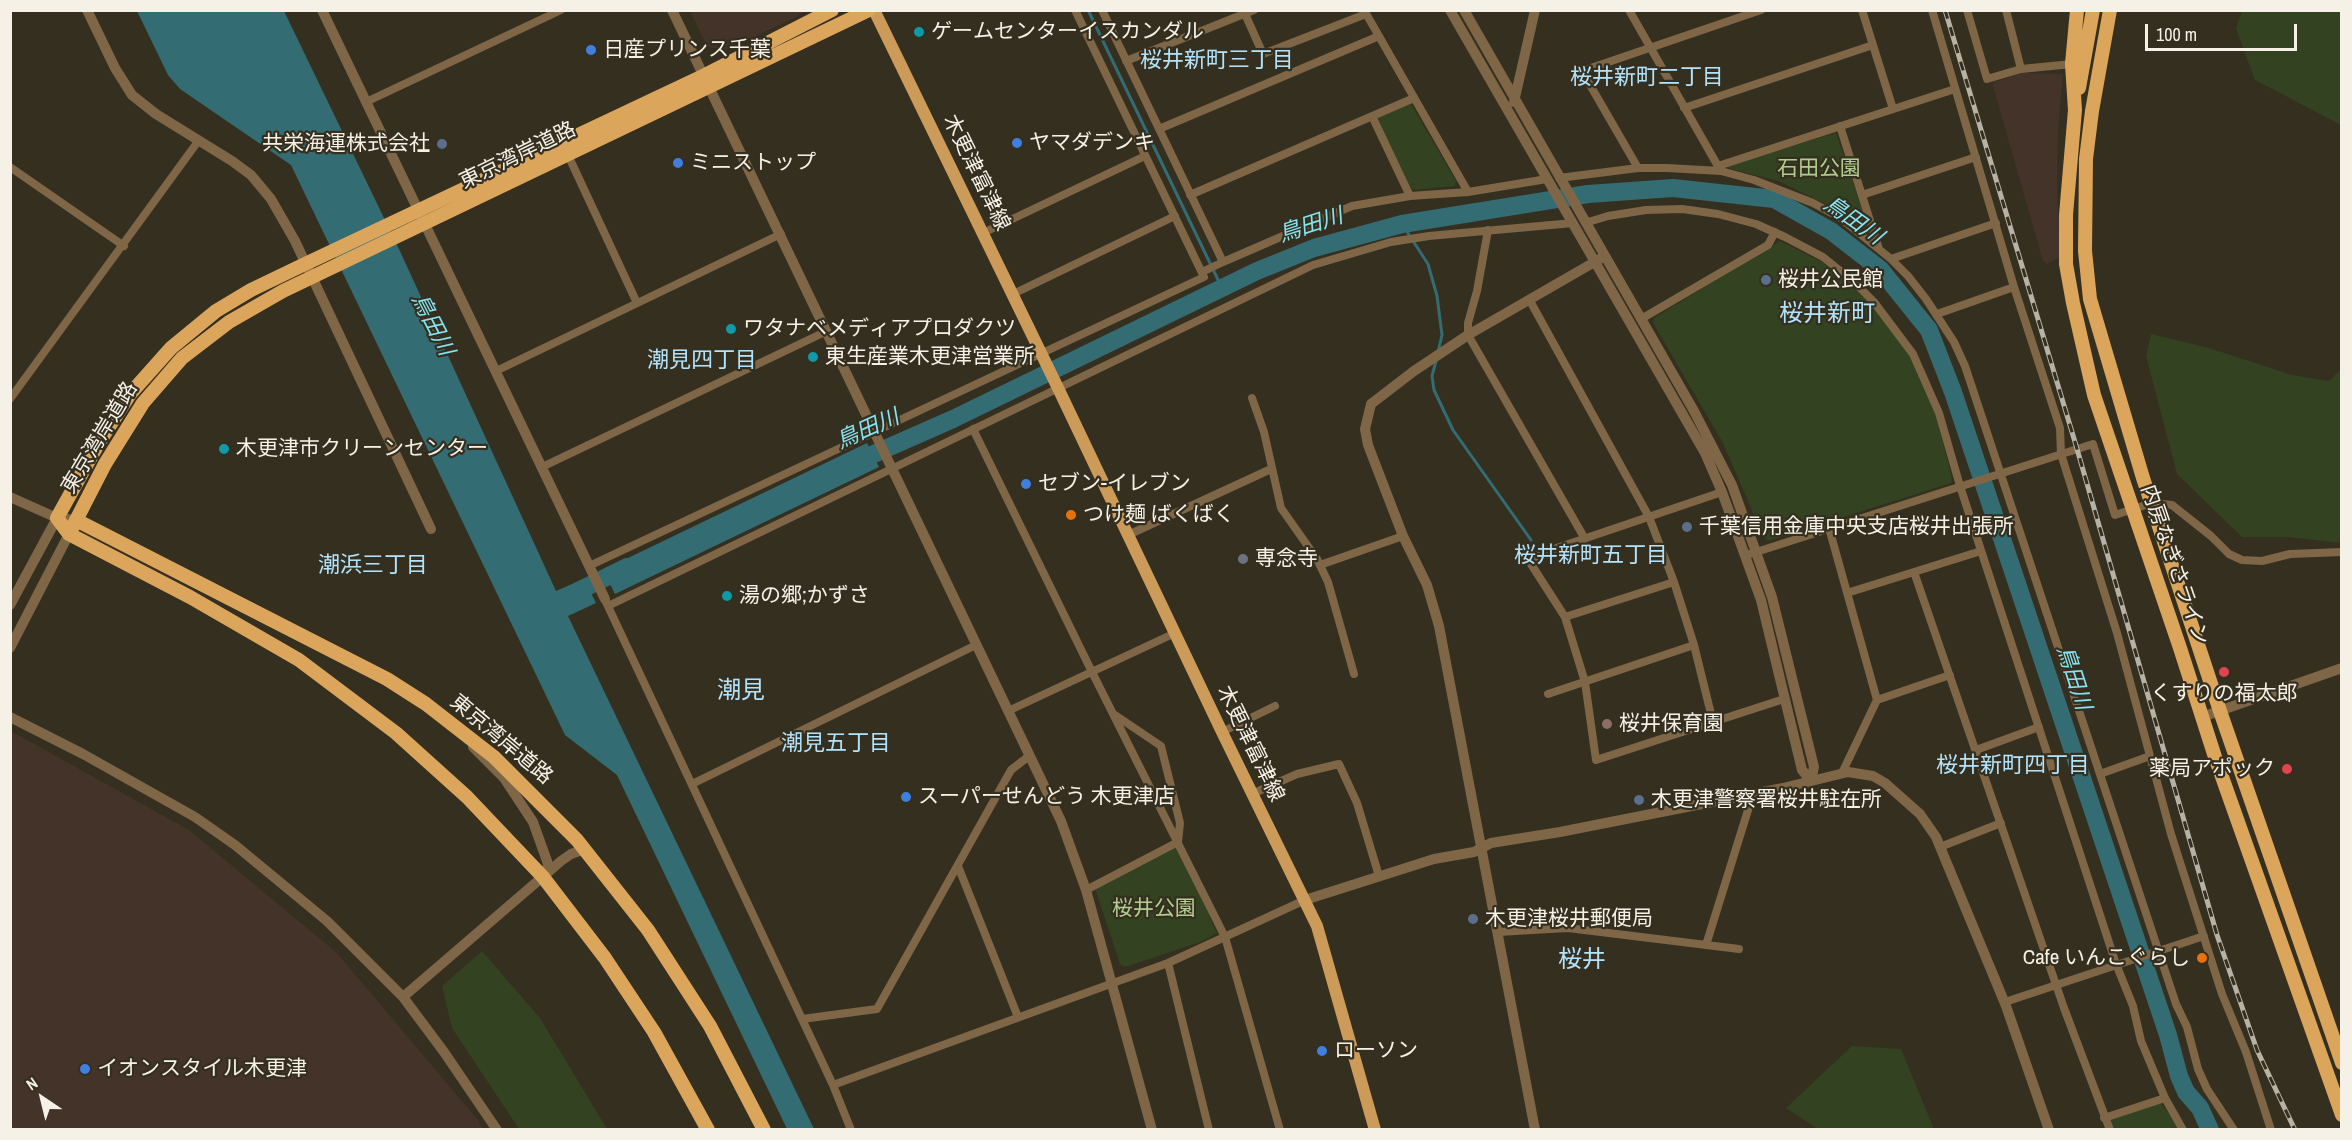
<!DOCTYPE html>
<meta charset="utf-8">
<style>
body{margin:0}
#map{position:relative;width:2352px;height:1140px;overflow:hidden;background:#352f20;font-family:"Archivo Narrow",sans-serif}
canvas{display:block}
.frame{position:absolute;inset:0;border:12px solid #f5f1e7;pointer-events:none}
.north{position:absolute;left:12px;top:1068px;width:60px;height:60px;-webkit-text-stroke:4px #352f20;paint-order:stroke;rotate:325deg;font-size:16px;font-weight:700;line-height:24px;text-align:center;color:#f5f1e7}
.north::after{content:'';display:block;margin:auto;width:21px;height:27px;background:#f5f1e7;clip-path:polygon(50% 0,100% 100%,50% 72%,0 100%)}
.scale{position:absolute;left:2145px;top:24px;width:152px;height:27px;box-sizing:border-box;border:3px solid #f5f1e7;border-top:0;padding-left:8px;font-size:18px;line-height:21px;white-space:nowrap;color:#f5f1e7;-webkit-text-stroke:4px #352f20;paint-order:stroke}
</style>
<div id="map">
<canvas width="2352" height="1140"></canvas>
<div class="frame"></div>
<div class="north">N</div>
<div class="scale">100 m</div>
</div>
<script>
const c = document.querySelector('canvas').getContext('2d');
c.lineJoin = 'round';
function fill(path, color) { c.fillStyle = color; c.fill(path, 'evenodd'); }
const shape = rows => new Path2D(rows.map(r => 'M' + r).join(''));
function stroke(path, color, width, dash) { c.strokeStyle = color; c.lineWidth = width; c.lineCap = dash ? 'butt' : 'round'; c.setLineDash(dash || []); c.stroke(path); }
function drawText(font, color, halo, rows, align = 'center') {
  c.font = font + ' "Archivo Narrow","Noto Sans JP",sans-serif'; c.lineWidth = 4.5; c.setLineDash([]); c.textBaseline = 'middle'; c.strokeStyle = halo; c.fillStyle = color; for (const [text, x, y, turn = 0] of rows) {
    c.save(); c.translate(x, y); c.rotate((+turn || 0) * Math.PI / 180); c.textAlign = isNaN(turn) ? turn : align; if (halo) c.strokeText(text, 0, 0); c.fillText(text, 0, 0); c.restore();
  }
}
fill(shape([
 [690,11,805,11,794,18,724,51,707,46],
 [2022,73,2063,74,2058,129,2057,191,2060,257,2047,264,2043,261,1993,86,1995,82],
 [11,731,189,830,337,953,478,1120,482,1129,11,1129]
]), '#443329');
fill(shape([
 [2339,10,2342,11,2341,125,2255,80,2236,29,2242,11],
 [1411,104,1456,181,1455,186,1414,190,1411,188,1378,121,1379,117],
 [1836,133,1872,236,1826,204,1778,181,1724,167],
 [1780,241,1822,262,1873,305,1910,356,1936,415,1952,479,1951,483,1768,541,1763,536,1723,443,1653,323,1654,318],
 [2151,334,2209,348,2292,375,2329,381,2341,369,2341,543,2289,537,2242,537,2177,474,2146,356],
 [1174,846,1179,850,1217,933,1200,942,1125,967,1120,964,1095,888],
 [482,951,540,1018,607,1129,519,1129,452,1028,442,986],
 [1852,1046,1901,1049,1934,1129,1818,1129,1786,1108],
 [2160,1102,2180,1129,2114,1129,2109,1119]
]), '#334220');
fill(shape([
 [137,11,284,11,399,249,556,591,584,579,596,603,568,616,814,1129,787,1129,617,775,565,735,291,165,180,89,168,75],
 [867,443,879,467,615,594,603,570]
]), '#336c73');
stroke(shape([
 [1088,10,1222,288],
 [1402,224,1428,264,1437,296,1442,335,1438,352],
 [1436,361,1432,376,1434,390,1453,430,1531,540]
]), '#336c73', 3);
stroke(shape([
 [851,464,953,419,1257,271,1314,248,1402,224,1588,194,1673,188,1774,199,1831,231,1880,269,1929,330,1953,392,2168,1035,2179,1076,2186,1092,2200,1108,2210,1130],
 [566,597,627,567]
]), '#336c73', 18);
stroke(shape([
 [1102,10,1223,262,1352,206,1410,196,1468,192,1547,179],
 [1364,10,1468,192],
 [1629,10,1719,168],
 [1862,10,1893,109],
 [1932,10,2014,287,2060,428,2061,454,2117,633,2171,834,2222,994,2246,1052,2271,1130],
 [1967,10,1987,79,2021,69,2072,64],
 [2006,10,2021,69],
 [1245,14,1263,54,1366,14],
 [1126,61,1254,10],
 [366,102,561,10],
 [1684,108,1873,45],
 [1372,116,1410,196],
 [1840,126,1879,249],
 [1159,129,1379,36],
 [568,155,637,303],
 [1718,166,1955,89],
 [10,167,124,246],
 [1638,168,1582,71,1761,10],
 [1559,178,1638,168,1667,168,1721,171,1754,180,1813,203,1839,217,1891,259,1908,276,1926,299,1954,342,1965,366,2176,1004,2187,1027,2198,1069,2207,1089,2234,1130],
 [1190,195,1414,98],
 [1862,195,1976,157],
 [1585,223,1608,216,1646,210,1682,209,1718,214,1756,224,1785,237,1823,257,1854,282,1874,302,1913,354,1939,413,1960,486,2116,964,2133,1006,2141,1041,2165,1098,2183,1130],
 [1488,230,1477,291,1468,323,1468,335,1585,539],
 [983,233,1145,156],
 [1891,259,1996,223],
 [1202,272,1223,262],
 [1013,294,1175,216],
 [1529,299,1649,517,1674,582,1694,645,1713,722],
 [1937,314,2014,287],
 [1641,319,1768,245,1775,232],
 [496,371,781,234],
 [1252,398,1264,432,1281,508,1317,559,1328,582,1354,674],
 [10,399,199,140],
 [973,429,1092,672,1225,937,1280,1130],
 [542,467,827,331],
 [1722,492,1539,554,1531,564,1565,617,1585,682,1596,760,1784,699],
 [1829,528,1877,700,1842,773],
 [1128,535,1271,469],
 [1750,554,2093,444,2115,515,2152,503,2172,505,2211,536,2229,554,2242,560,2262,561,2290,554,2342,552],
 [1320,565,1403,536],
 [589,566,1204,277,1075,10],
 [1914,572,2064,1008,2110,1130],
 [1847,593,1981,551],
 [606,602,833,1085,851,1130],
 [608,606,1313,265,1391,242,1429,236,1573,223],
 [1565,617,1674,582],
 [1548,694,1694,645],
 [1877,700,1950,675],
 [1008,711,1175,633],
 [1222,732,1275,706],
 [1976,750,2039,727],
 [2100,774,2150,756],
 [692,784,976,645],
 [1252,794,1297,774,1339,764,1357,803,1379,876],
 [1940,847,2001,823],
 [958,866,1018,1017],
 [1086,890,1178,842,1180,823,1161,746,1115,715],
 [1498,932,1568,928,1739,949],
 [1706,945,1753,794],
 [1168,963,1209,1130],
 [2005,1002,2204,936],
 [802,1019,877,1009,1011,770,1029,756],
 [833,1085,1168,963,1305,900],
 [2104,1118,2165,1098]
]), '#7e6647', 8);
stroke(shape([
 [87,10,115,68,132,95,156,114,232,161,251,175,271,199,295,241,431,529],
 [322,10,605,599],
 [672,10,1061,821,1086,890,1152,1130],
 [1450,10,1705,453,1722,492,1761,600,1802,770,1811,781],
 [1464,10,1694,411,1732,485,1772,597,1814,767,1811,781],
 [1514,102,1535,10],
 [10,497,57,518,76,520],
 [10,605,57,518],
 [10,648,69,534],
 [10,717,83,754,195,817,235,845,327,921,403,997,444,1052,497,1130],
 [2202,717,2342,668],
 [473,747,504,778,533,822,547,861,548,866,543,877],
 [1305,900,1434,859,1474,852,1491,843,1560,832,1783,788,1848,772,1873,776,1885,783,1920,814,1936,837,2006,1006,2049,1130],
 [403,997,561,861,571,854,585,849],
 [1535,1130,1439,626,1427,585,1403,536,1368,445,1365,429,1371,404,1414,371,1468,335,1605,256]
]), '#7e6647', 10);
stroke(shape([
 [874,10,1058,388,1222,732,1317,926,1375,1130]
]), '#cc9b59', 12);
stroke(shape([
 [2077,10,2072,64,2075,110,2066,215,2066,264,2073,303,2094,395,2180,648,2215,757,2342,1115],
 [2110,10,2092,111,2086,159,2085,251,2090,299,2143,478,2220,711,2342,1063],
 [2079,88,2093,10],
 [76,520,387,679,426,704,494,757,577,840,648,930,710,1026,764,1130],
 [69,534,105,464,143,403,182,358,229,322,283,291,869,10],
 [708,1130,654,1032,605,958,543,877,467,797,396,733,299,660,190,597,69,534,57,518,98,444,130,394,171,348,216,311,251,290,305,264,705,75,832,10]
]), '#dca55c', 14);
const rail = shape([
 [1945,10,2075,442,2217,935,2257,1050,2295,1130]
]);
stroke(rail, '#b6b2a6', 5);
stroke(rail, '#352f20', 3, [9]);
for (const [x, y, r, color] of [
 [919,32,6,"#0f9aa8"],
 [591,50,6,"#3f7fe0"],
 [1017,143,6,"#3f7fe0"],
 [442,144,6,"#5c6f8a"],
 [678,163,6,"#3f7fe0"],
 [1766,280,6,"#5c6f8a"],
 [731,329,6,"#0f9aa8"],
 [813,357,6,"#0f9aa8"],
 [224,449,6,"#0f9aa8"],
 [1026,484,6,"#3f7fe0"],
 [1071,515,6,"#e8710a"],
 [1687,527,6,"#5c6f8a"],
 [1243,559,6,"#6b7280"],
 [727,596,6,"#0f9aa8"],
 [2224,672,6,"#e0444e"],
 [1607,724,6,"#8d6e63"],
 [2287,769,6,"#e0444e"],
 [906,797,6,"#3f7fe0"],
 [1639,800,6,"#5c6f8a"],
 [1473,919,6,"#5c6f8a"],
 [2202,958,6,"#e8710a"],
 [1322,1051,6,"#3f7fe0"],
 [85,1069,6,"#3f7fe0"]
]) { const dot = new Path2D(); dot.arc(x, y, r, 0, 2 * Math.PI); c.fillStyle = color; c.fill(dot); stroke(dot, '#352f20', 2); }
drawText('21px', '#f5f1e7', '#352f20', [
 ["ゲームセンターイスカンダル",931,32],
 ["日産プリンス千葉",603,50],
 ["ヤマダデンキ",1029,143],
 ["共栄海運株式会社",430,144,"right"],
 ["ミニストップ",690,163],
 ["桜井公民館",1778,280],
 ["ワタナベメディアプロダクツ",743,329],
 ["東生産業木更津営業所",825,357],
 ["木更津市クリーンセンター",236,449],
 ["セブン-イレブン",1038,484],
 ["つけ麺 ばくばく",1083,515],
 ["千葉信用金庫中央支店桜井出張所",1699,527],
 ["専念寺",1255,559],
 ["湯の郷;かずさ",739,596],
 ["くすりの福太郎",2224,694,"center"],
 ["桜井保育園",1619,724],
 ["薬局アポック",2275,769,"right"],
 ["スーパーせんどう 木更津店",918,797],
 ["木更津警察署桜井駐在所",1651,800],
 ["木更津桜井郵便局",1485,919],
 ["Cafe いんこぐらし",2190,958,"right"],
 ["ローソン",1334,1051],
 ["イオンスタイル木更津",97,1069]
], 'left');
drawText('21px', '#f5f1e7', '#352f20', [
 ["東京湾岸道路",518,156,-26],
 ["木更津富津線",976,173,64],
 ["東京湾岸道路",100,438,-59],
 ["内房なぎさライン",2174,565,71],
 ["東京湾岸道路",501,740,40],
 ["木更津富津線",1250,744,64]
]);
drawText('21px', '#b1ce8f', '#352f20', [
 ["石田公園",1819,169],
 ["桜井公園",1154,909]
]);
drawText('22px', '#b3e3fb', '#352f20', [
 ["桜井新町三丁目",1217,61],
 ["桜井新町二丁目",1647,78],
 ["潮見四丁目",702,361],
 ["桜井新町五丁目",1591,556],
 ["潮浜三丁目",373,566],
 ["潮見五丁目",836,744],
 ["桜井新町四丁目",2013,766]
]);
drawText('italic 22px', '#87e4f1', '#352f20', [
 ["鳥田川",1853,221,35],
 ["鳥田川",1311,226,-18],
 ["鳥田川",432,325,63],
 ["鳥田川",868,430,-24],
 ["鳥田川",2073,678,72]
]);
drawText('24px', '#b3e3fb', '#352f20', [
 ["桜井新町",1827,315],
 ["潮見",741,692],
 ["桜井",1582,961]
]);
</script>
